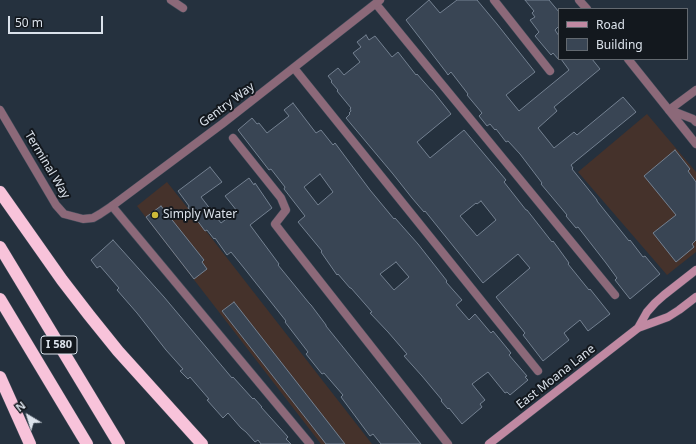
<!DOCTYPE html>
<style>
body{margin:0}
#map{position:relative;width:696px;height:444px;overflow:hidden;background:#25313e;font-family:"Noto Sans",sans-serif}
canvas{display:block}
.legend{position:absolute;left:558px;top:8px;width:130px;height:52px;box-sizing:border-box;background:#13181e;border:1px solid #636970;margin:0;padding:5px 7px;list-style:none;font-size:12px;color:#dbe2eb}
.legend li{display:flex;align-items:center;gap:8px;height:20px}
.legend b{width:20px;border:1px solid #636970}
.north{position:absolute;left:8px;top:396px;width:40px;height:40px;-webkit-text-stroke:3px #13181e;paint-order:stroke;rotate:322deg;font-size:11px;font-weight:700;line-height:16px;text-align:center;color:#dbe2eb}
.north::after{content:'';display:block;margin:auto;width:14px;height:18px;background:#dbe2eb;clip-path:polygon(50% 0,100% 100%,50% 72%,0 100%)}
.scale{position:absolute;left:8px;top:16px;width:95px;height:18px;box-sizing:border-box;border:2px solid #dbe2eb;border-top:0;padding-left:5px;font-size:12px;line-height:14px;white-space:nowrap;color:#dbe2eb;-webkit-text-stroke:3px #13181e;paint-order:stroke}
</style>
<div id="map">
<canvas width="696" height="444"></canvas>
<ul class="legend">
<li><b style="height:5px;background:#c089a2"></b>Road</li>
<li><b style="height:11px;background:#394554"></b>Building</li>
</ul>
<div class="north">N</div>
<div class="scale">50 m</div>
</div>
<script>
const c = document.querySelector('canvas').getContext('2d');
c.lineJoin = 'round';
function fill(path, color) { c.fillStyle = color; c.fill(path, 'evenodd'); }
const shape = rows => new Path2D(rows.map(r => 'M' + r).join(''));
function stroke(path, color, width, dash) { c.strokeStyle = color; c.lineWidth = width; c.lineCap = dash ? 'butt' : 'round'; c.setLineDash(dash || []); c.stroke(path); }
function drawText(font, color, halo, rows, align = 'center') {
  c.font = font + ' "Noto Sans",sans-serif'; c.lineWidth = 4; c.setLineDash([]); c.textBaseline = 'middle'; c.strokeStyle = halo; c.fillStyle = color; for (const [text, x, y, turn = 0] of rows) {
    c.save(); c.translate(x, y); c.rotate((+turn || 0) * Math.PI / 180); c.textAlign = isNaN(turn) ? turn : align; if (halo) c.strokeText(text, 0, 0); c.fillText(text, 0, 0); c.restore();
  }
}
fill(shape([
 [647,114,696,172,696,252,667,275,578,172],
 [167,182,206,231,372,444,321,444,137,206]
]), '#45322b');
const building = shape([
 [429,0,440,13,457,0,477,0,497,24,535,72,506,95,519,111,569,70,561,59,592,59,600,69,554,107,557,111,538,128,554,148,574,132,577,135,623,97,636,112,571,165,573,168,572,169,597,200,597,201,629,241,630,240,643,257,645,256,660,274,630,299,615,280,617,278,606,263,578,227,576,228,566,216,567,215,541,184,542,183,520,154,508,141,506,142,496,129,495,130,490,124,487,126,479,116,482,113,467,95,468,94,451,72,448,75,446,72,406,20,429,0],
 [525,0,549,0,559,12,559,26,555,30,559,36,559,60,553,53,551,55,535,36,539,32,530,20,535,17,532,13,534,11,525,0],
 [366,35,369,40,375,36,392,57,398,52,416,75,417,74,431,90,432,90,451,114,417,142,430,158,464,130,506,180,504,182,526,210,527,210,552,242,553,241,569,263,568,264,589,290,590,289,610,314,588,331,580,320,564,333,569,340,543,361,523,335,525,333,496,297,530,268,518,254,483,283,425,211,424,212,412,198,393,174,346,118,350,114,349,113,351,111,350,109,351,108,337,91,338,90,331,82,332,81,328,76,338,68,344,75,360,62,353,53,361,47,357,42,366,35],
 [481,201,496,220,477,236,460,216,476,203,477,204,481,201],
 [293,103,316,133,321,130,333,145,335,143,370,190,394,219,395,218,418,244,447,281,446,282,462,300,456,305,469,320,475,314,491,333,493,331,511,353,509,355,527,376,525,377,528,380,510,395,507,392,505,393,488,372,472,384,485,400,480,404,482,407,462,424,449,408,448,409,441,401,442,400,422,376,404,356,407,354,388,332,370,313,372,312,351,288,350,288,338,274,337,275,321,252,322,251,298,222,305,216,284,189,285,187,271,169,269,170,238,130,252,118,257,124,259,123,267,133,289,116,284,110,293,103],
 [320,174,333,192,318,205,304,187,320,174],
 [396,262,409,277,394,290,380,274,396,262],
 [675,150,690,169,688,171,696,182,696,240,692,244,694,247,676,262,653,233,676,215,644,176,675,150],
 [210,167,222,182,201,197,221,223,237,211,225,196,249,178,254,185,255,183,272,208,250,225,279,264,278,265,309,303,311,305,326,325,326,326,421,444,381,444,373,434,370,436,341,397,343,395,324,373,322,374,306,354,308,352,285,322,286,321,244,268,231,252,227,255,215,238,214,239,207,230,205,231,188,208,189,206,178,191,210,167],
 [161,206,204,260,202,262,207,269,194,279,146,217,161,206],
 [113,240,164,297,232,378,233,377,252,398,253,399,254,398,262,407,261,407,288,437,286,439,291,444,261,444,258,440,255,442,246,432,241,428,228,413,223,418,207,400,209,399,190,377,188,379,180,371,183,369,166,350,137,313,117,290,119,288,100,266,97,268,91,260,113,240],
 [234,302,345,444,326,444,222,311,234,302]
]);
fill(building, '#394554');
stroke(building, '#748191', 1);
const minor = shape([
 [171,0,183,8],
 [494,0,550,71],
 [376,4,615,295],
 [294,68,538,371],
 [669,110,696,90],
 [233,138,281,198,286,210,275,224,285,237,448,444],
 [112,206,310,444]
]);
const tertiary = shape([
 [579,0,587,9],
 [628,59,696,144],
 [0,110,56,205,64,214,83,219,93,218,100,214,112,206,222,124,380,0],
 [670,110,693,119,696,122]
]);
const secondary = shape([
 [638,328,647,312,655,303,664,295,696,270],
 [489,444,638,328,668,317,679,310,696,297]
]);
const motorway = shape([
 [0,192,62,280,89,315,118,351,202,444],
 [0,247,119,444],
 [0,299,87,444],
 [0,377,30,444]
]);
stroke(minor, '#424d5a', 9);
stroke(tertiary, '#424d5a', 9);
stroke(secondary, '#424d5a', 9);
stroke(motorway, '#424d5a', 13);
stroke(minor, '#8c6979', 8);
stroke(tertiary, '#8c6979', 8);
stroke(secondary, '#c089a2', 8);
stroke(motorway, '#f8c3da', 12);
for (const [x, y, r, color] of [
 [155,215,4,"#ccb938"]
]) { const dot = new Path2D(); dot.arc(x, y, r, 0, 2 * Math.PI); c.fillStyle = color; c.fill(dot); stroke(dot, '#13181e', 1.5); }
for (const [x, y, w] of [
 [59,345,36]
]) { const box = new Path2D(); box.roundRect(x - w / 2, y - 9, w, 18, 3); c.fillStyle = '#13181e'; c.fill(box); stroke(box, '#dbe2eb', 1); }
drawText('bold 11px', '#dbe2eb', null, [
 ["I 580",59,345]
]);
drawText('12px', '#dbe2eb', '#13181e', [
 ["Gentry Way",227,105,-37],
 ["Terminal Way",47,165,59],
 ["East Moana Lane",556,377,-38]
]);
drawText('12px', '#dbe2eb', '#13181e', [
 ["Simply Water",163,215]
], 'left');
</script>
